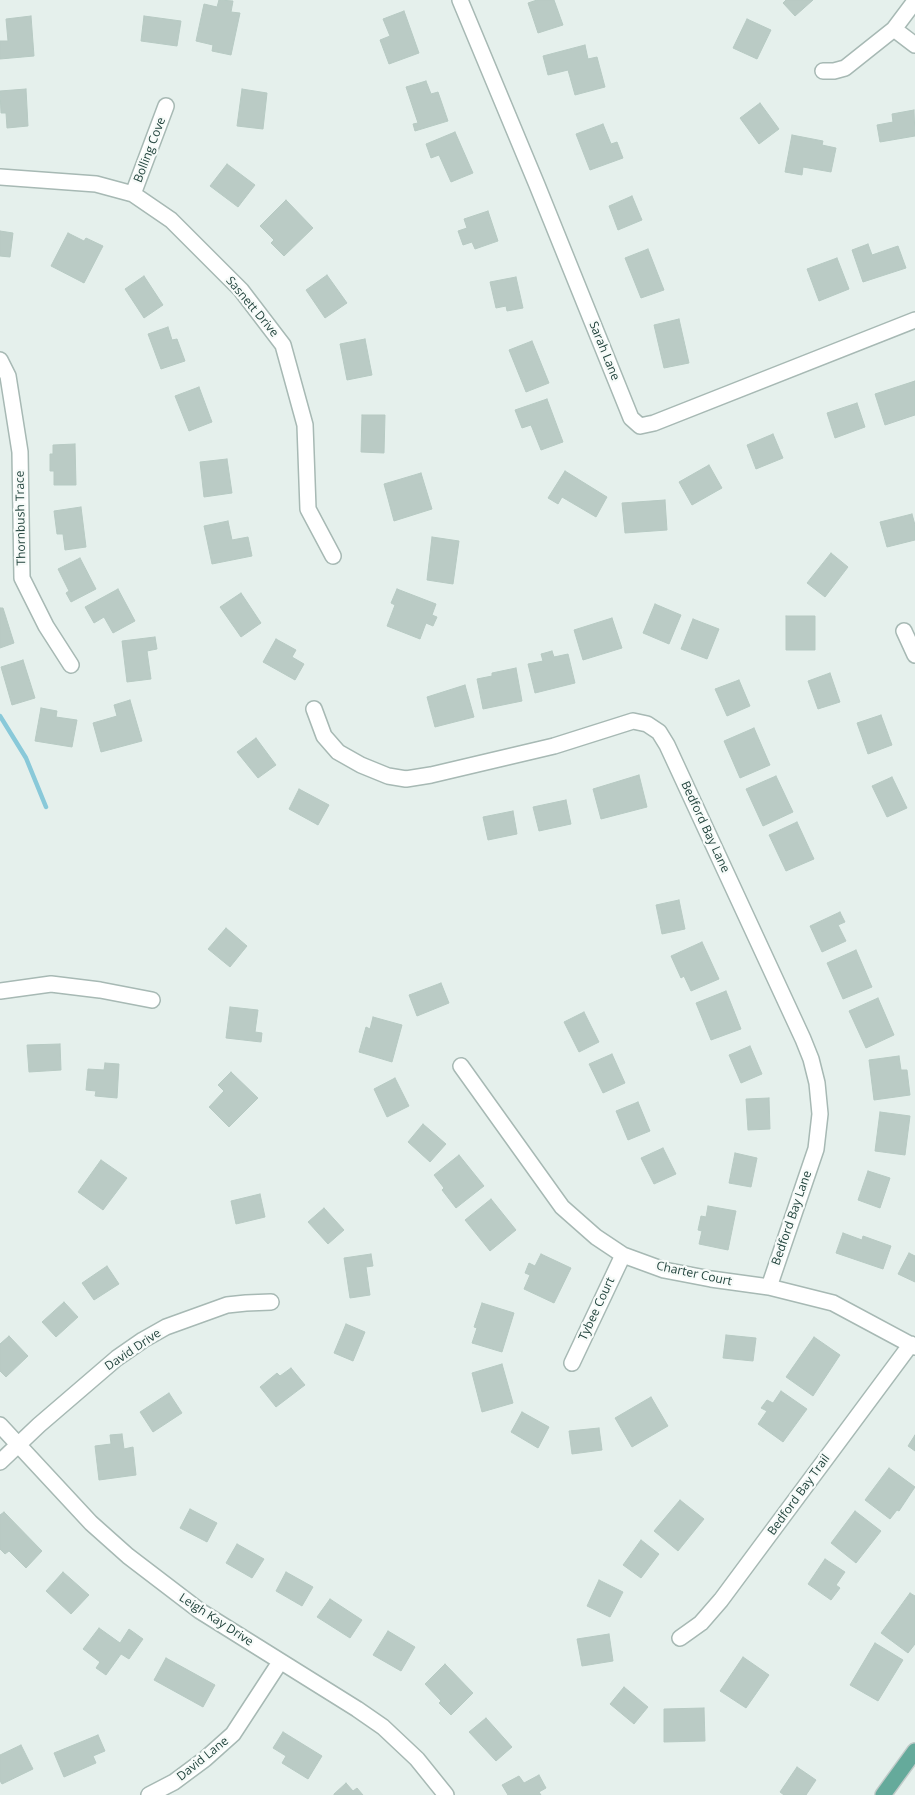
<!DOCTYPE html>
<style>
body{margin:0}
canvas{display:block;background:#e5f0ec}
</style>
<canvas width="915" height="1795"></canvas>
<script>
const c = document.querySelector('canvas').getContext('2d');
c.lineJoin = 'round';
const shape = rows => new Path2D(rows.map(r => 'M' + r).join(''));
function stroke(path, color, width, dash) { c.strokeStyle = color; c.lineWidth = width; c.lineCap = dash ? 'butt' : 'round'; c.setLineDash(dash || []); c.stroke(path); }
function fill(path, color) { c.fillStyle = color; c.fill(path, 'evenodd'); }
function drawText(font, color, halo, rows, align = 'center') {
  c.font = font + ' "Open Sans",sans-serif'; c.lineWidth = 4.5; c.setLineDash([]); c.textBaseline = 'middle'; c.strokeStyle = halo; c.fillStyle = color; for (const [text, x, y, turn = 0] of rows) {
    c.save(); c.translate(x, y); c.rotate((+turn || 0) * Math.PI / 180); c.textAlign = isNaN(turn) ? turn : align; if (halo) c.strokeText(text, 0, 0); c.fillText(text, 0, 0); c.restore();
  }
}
stroke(shape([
 [0,716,26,758,46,807]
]), '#89c9d9', 4.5);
const building = shape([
 [219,0,233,1,231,12,240,13,231,55,212,51,213,45,196,41,204,4,217,7,219,0],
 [537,0,554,0,563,25,538,33,528,3,537,0],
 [786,0,813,0,795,16,783,3,786,0],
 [404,11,419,53,389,64,380,40,390,36,383,19,404,11],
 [31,16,34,56,0,59,0,41,8,41,6,19,31,16],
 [144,16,181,21,177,46,141,41,144,16],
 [747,19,771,30,757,59,733,48,747,19],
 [585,45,588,59,597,57,605,87,575,95,568,70,548,75,543,56,585,45],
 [426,81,431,94,438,92,448,121,415,131,413,124,418,123,406,87,426,81],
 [26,89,28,126,7,128,6,113,1,113,0,91,26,89],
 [242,89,267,93,263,129,237,126,242,89],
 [760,103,779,129,759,144,740,118,760,103],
 [914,110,915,136,880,142,877,125,893,122,892,114,914,110],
 [603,124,611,144,617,142,623,158,590,170,576,134,603,124],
 [455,132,473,173,451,182,439,155,431,158,426,144,455,132],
 [792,135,823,141,822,145,836,148,831,172,803,167,802,175,785,172,792,135],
 [227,164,255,185,238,207,210,186,227,164],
 [632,196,642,220,618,230,609,206,632,196],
 [286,200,313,228,284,256,271,243,274,240,260,226,286,200],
 [488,211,498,241,475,249,472,242,463,245,458,231,467,228,464,219,488,211],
 [0,231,13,233,10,257,0,256,0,231],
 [68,233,84,241,86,238,103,246,84,283,51,266,68,233],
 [868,244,872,255,898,246,906,268,863,282,852,250,868,244],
 [648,249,664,290,641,298,625,258,648,249],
 [837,258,849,289,819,301,807,269,837,258],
 [327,275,347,303,325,318,306,290,327,275],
 [144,276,163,305,144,318,125,289,144,276],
 [516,277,523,308,507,311,506,306,496,308,490,282,516,277],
 [679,319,689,363,664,368,654,325,679,319],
 [168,327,172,340,177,339,185,361,161,369,148,334,168,327],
 [365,339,372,375,347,380,340,344,365,339],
 [532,341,549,383,526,392,509,350,532,341],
 [915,381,915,415,885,425,875,394,915,381],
 [199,387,212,422,189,431,175,396,199,387],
 [547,399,563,442,541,450,531,425,522,428,515,410,547,399],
 [857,403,865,427,835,438,827,413,857,403],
 [362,415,385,415,384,453,361,452,362,415],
 [773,434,783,458,756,469,747,445,773,434],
 [75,444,76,485,54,485,54,471,50,471,50,454,53,454,53,445,75,444],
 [227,459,232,493,204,497,200,462,227,459],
 [709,465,722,488,692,505,679,482,709,465],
 [565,471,607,497,596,517,562,497,558,504,548,498,565,471],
 [421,473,432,509,394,521,384,484,421,473],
 [665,500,667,530,625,533,622,503,665,500],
 [81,507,86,547,65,550,63,534,57,534,54,511,81,507],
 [912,514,915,525,915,540,887,547,880,522,912,514],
 [228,521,232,540,248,537,252,556,212,564,204,526,228,521],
 [432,537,459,541,453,584,427,580,432,537],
 [831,553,848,567,825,597,807,583,831,553],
 [80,558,96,589,71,602,66,593,69,591,58,569,80,558],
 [118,589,135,621,113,633,104,617,94,623,85,607,118,589],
 [397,589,436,604,432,615,437,617,433,626,426,623,420,639,387,626,395,605,391,603,397,589],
 [241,593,261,623,241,637,220,607,241,593],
 [655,604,681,615,669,644,643,633,655,604],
 [0,608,3,608,14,643,0,648,0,608],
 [786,616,815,616,815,650,786,650,786,616],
 [612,618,622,648,583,660,574,630,612,618],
 [693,619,719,629,707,659,681,649,693,619],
 [155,637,157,649,147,651,151,679,127,682,122,641,155,637],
 [276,639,296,650,292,657,304,664,295,680,263,662,276,639],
 [552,651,554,657,568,654,575,683,535,693,528,664,543,661,541,654,552,651],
 [23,660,35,698,12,705,1,667,23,660],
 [516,668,522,701,483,709,477,679,492,676,492,673,516,668],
 [830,673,840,702,818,709,808,681,830,673],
 [739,680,750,706,727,716,715,689,739,680],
 [465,685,474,717,435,727,427,697,465,685],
 [130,700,142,741,101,752,93,723,117,716,114,705,130,700],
 [41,708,57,711,56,717,77,720,72,747,35,741,41,708],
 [881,715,892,745,868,754,857,723,881,715],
 [754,728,770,765,740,778,724,741,754,728],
 [256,738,276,765,258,778,237,752,256,738],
 [639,775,647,807,601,819,593,789,639,775],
 [776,776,793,812,763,826,746,789,776,776],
 [892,777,907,808,887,817,872,786,892,777],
 [299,789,329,805,318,825,289,809,299,789],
 [566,800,571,824,539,831,533,807,566,800],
 [513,811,517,834,488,840,483,817,513,811],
 [797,822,814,859,786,871,769,835,797,822],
 [679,900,685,929,662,934,656,905,679,900],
 [840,912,845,922,838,925,846,941,822,952,810,926,840,912],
 [226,928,247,946,230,967,208,949,226,928],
 [702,942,719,979,691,991,684,976,681,978,671,956,702,942],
 [856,950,872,987,843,999,827,963,856,950],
 [441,983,449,1003,417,1016,409,995,441,983],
 [726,991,741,1029,711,1040,696,1003,726,991],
 [878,998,894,1035,866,1048,849,1011,878,998],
 [230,1007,258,1010,255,1032,262,1033,261,1042,226,1038,230,1007],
 [584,1012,599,1042,579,1052,564,1022,584,1012],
 [373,1017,402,1025,392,1062,359,1052,366,1027,370,1029,373,1017],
 [60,1044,61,1070,29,1072,27,1045,60,1044],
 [750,1046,762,1074,741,1083,729,1055,750,1046],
 [612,1054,625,1083,603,1093,589,1064,612,1054],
 [899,1056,901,1070,907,1070,910,1095,874,1100,869,1060,899,1056],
 [105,1063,119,1064,117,1098,95,1096,96,1091,86,1090,88,1069,104,1070,105,1063],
 [231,1072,258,1098,229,1127,209,1107,224,1091,218,1085,231,1072],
 [395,1078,409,1106,387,1117,374,1089,395,1078],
 [769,1098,770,1129,748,1130,746,1099,769,1098],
 [638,1102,650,1131,628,1140,616,1111,638,1102],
 [880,1112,910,1116,905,1155,875,1151,880,1112],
 [423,1124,446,1144,430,1162,408,1142,423,1124],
 [663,1148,676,1174,654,1184,641,1158,663,1148],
 [735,1153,757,1158,751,1187,729,1183,735,1153],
 [459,1155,484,1186,456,1208,442,1190,444,1188,434,1175,459,1155],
 [101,1160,127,1178,103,1210,78,1192,101,1160],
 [868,1171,890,1178,880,1208,858,1200,868,1171],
 [260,1194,265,1217,236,1224,231,1201,260,1194],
 [491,1199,516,1230,490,1251,465,1220,491,1199],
 [708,1206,736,1211,728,1250,699,1244,702,1231,698,1230,701,1216,706,1217,708,1206],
 [324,1208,344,1230,328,1244,308,1222,324,1208],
 [843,1233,862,1240,863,1236,891,1246,883,1269,836,1253,843,1233],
 [909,1253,915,1256,915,1282,898,1274,909,1253],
 [371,1254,373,1266,366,1267,370,1295,350,1298,344,1258,371,1254],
 [541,1254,571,1268,554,1303,524,1289,530,1275,525,1273,529,1263,535,1266,541,1254],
 [107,1266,119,1284,94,1300,82,1283,107,1266],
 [64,1302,78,1317,56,1337,42,1322,64,1302],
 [482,1303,514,1313,502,1352,472,1343,477,1328,474,1327,482,1303],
 [346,1324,365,1332,353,1361,334,1353,346,1324],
 [726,1335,756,1338,753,1361,723,1358,726,1335],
 [9,1336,28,1356,6,1377,0,1371,0,1344,9,1336],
 [814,1337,840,1355,813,1396,786,1377,814,1337],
 [502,1364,513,1403,482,1412,472,1373,502,1364],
 [291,1368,305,1385,276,1407,260,1387,277,1373,280,1376,291,1368],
 [781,1391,807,1409,783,1442,758,1424,767,1411,761,1408,767,1400,773,1403,781,1391],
 [169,1393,182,1413,153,1432,140,1412,169,1393],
 [651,1397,668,1426,632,1447,615,1418,651,1397],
 [522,1412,549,1427,538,1448,511,1432,522,1412],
 [599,1428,602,1450,572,1454,569,1431,599,1428],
 [122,1434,124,1449,133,1447,136,1475,99,1480,95,1446,111,1444,110,1435,122,1434],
 [915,1435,915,1451,908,1446,915,1435],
 [889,1468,915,1487,899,1511,897,1510,890,1519,865,1500,889,1468],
 [680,1500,704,1519,678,1551,654,1531,680,1500],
 [190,1509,217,1523,207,1542,180,1528,190,1509],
 [855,1511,881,1531,856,1563,831,1543,855,1511],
 [4,1512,42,1551,26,1568,9,1551,5,1554,0,1549,0,1515,4,1512],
 [641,1540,659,1554,641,1578,623,1565,641,1540],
 [237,1544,264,1559,252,1578,226,1563,237,1544],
 [825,1559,845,1572,836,1585,840,1588,831,1600,808,1584,825,1559],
 [63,1572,89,1595,71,1614,46,1591,63,1572],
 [286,1572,313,1587,302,1606,276,1591,286,1572],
 [599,1580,623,1592,610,1617,587,1606,599,1580],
 [910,1593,915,1596,915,1644,908,1653,881,1633,910,1593],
 [330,1599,362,1620,350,1638,317,1617,330,1599],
 [99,1628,120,1643,129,1629,143,1639,129,1659,121,1654,106,1675,96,1668,100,1662,83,1649,99,1628],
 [388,1631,415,1647,401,1671,373,1655,388,1631],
 [609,1634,613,1661,582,1666,577,1639,609,1634],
 [875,1643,903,1660,878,1701,850,1685,875,1643],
 [743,1657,769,1675,746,1708,720,1691,743,1657],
 [166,1658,215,1685,203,1707,154,1680,166,1658],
 [445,1664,473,1693,451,1715,439,1703,441,1701,425,1684,445,1664],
 [624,1687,648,1707,634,1724,610,1704,624,1687],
 [704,1708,705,1741,664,1742,664,1709,704,1708],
 [486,1718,512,1747,496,1761,469,1732,486,1718],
 [283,1732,322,1756,308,1779,282,1763,286,1756,273,1748,283,1732],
 [98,1735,105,1751,93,1756,96,1763,64,1777,54,1753,98,1735],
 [21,1745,33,1769,2,1784,0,1781,0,1755,21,1745],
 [797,1767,816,1780,806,1795,784,1795,780,1792,797,1767],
 [539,1775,546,1788,539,1792,541,1795,508,1795,502,1785,519,1776,524,1783,539,1775],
 [346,1783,353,1791,357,1788,363,1795,334,1795,334,1794,346,1783]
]);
fill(building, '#bacbc5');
stroke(building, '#b7cac3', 1);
const minor = shape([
 [460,0,537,185,631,418,640,426,654,423,915,320],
 [894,29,915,45],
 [823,71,834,71,845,68,894,29,915,1],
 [0,177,96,184,133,194,171,220,241,290,283,345,305,425,308,509,333,556],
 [133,194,166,106],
 [0,360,8,376,20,452,22,578,46,626,71,665],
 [904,631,915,655],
 [314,709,324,736,338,752,361,765,388,776,406,779,431,775,554,746,633,721,647,724,659,732,667,745,803,1039,811,1059,817,1083,820,1114,816,1149,769,1287],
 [0,991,51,984,100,990,152,1000],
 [461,1066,562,1207,596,1237,623,1255,664,1270,711,1279,769,1287,833,1303,915,1347],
 [572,1363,623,1255],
 [0,1425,91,1523,128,1556,200,1611,357,1709,383,1727,417,1759,446,1795],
 [0,1462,39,1425,117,1358,143,1340,166,1327,227,1305,246,1303,271,1302],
 [680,1638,701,1623,721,1600,911,1344],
 [149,1795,174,1782,205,1759,233,1734,280,1662]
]);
const major = shape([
 [883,1795,915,1751]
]);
stroke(minor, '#a7b9b4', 18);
stroke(major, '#c1cbc9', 18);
stroke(minor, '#fff', 15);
stroke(major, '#65aa9b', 15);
drawText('12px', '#22443d', '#f7fbf9', [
 ["Bolling Cove",150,150,-69],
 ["Sasnett Drive",252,307,50],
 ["Sarah Lane",604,351,68],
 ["Thornbush Trace",21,518,-91],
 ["Bedford Bay Lane",705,827,65],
 ["Bedford Bay Lane",792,1218,-71],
 ["Charter Court",694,1274,12],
 ["Tybee Court",597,1309,-65],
 ["David Drive",133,1350,-34],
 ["Bedford Bay Trail",799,1495,-54],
 ["Leigh Kay Drive",216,1620,33],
 ["David Lane",203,1759,-39]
]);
</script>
